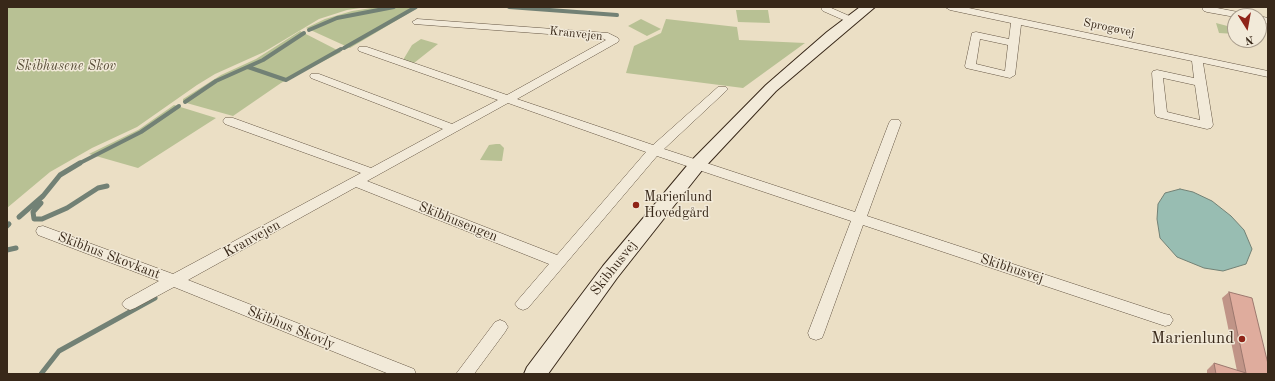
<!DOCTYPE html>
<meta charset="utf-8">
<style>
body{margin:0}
#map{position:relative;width:1275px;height:381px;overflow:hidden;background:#ebdfc5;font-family:"Old Standard TT",serif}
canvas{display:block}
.frame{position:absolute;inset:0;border:8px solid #382819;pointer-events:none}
.north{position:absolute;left:1227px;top:8px;width:40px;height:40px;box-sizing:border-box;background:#f2ead9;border:1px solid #a89c8c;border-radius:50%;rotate:169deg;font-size:11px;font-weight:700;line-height:16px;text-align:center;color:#382819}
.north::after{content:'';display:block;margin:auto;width:14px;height:18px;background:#8f2418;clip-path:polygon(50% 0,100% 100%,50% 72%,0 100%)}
</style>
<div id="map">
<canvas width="1275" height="381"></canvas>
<div class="frame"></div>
<div class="north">N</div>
</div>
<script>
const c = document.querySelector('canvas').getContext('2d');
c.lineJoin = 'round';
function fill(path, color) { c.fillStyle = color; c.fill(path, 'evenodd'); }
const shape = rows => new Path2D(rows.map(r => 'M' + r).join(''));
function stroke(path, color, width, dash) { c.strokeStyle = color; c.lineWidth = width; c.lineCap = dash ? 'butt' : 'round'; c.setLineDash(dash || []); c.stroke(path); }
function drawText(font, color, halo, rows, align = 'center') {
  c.font = font + ' "Old Standard TT",serif'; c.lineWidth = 3; c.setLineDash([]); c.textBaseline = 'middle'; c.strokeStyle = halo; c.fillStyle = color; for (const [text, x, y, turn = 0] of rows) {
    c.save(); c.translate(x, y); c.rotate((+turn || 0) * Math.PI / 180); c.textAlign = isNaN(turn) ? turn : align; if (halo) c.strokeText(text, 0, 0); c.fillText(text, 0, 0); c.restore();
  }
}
fill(shape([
 [7,7,367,7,347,10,319,19,264,52,215,74,197,85,137,127,92,148,50,172,7,208],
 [378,7,419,7,350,48,306,28,325,19,352,11],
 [736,10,768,10,770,23,738,22],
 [641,19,661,29,647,36,628,26],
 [666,19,737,27,739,40,805,43,743,88,626,73,634,46,661,33],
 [1216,23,1235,28,1235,34,1219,33],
 [300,31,341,52,281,83,233,116,183,102,183,99,221,75,256,59],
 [421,39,438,44,414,63,403,60,412,45],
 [174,105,216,118,138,168,89,154,138,130],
 [496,144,500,144,504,148,502,161,480,160,489,145]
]), '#b8c194');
const water = shape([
 [1180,189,1193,192,1212,201,1231,216,1244,230,1252,249,1246,264,1223,271,1204,268,1177,257,1160,238,1157,219,1158,204,1165,193,1180,189]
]);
fill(water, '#98bdb2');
stroke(water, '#728175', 1);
stroke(shape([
 [509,7,617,15],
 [309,30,337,18,394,7],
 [344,48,416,7],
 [248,67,286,80,341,49],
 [185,102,216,81,263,60,304,33],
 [78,164,141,132,179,106]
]), '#728175', 4);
stroke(shape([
 [38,202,41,203,33,212,34,219,42,219,67,208,98,188,107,186],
 [19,217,43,196,60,175,80,163],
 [7,226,9,224],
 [7,250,16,248],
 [41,374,59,351,155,298]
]), '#728175', 5);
const street = shape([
 [823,7,829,7,854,18,856,20,851,23,848,22,823,11,821,9,823,7],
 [945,7,964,7,1268,71,1268,77,1203,63,1213,125,1211,128,1207,129,1157,117,1155,114,1152,73,1153,71,1157,70,1194,78,1192,61,1021,25,1015,75,1010,78,966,68,965,66,972,33,976,32,1009,39,1011,23,950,10,945,7],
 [980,39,1008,45,1005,71,976,64,980,39],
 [1163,78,1195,85,1200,120,1167,112,1163,78],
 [1204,7,1212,7,1243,13,1248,16,1235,16,1235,17,1207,12,1204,11,1202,9,1204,7],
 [1259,16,1268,18,1268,24,1259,22,1259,16],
 [417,19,608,33,618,38,619,40,618,42,517,99,653,145,718,87,726,87,728,89,726,91,664,149,855,212,889,123,891,120,899,120,901,123,867,216,1165,314,1170,315,1173,320,1170,325,1165,326,863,225,824,333,822,338,816,340,810,338,808,333,851,221,657,156,528,308,523,310,518,308,515,304,518,300,549,264,356,187,188,280,414,369,416,374,389,374,174,287,135,308,130,310,125,308,122,304,125,300,159,281,38,235,36,231,38,227,43,226,173,274,361,173,225,124,223,121,225,118,233,118,371,168,443,129,311,78,310,76,311,74,319,74,452,124,498,100,359,51,358,49,359,47,367,47,507,95,606,40,602,38,414,24,412,22,417,19],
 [508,103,646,152,557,255,367,181,508,103],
 [500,320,505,322,508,327,505,332,474,374,456,374,495,322,500,320]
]);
const secondary = shape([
 [860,7,875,7,776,91,703,169,617,278,548,374,524,374,527,367,603,266,691,161,766,85,827,32,860,7]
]);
stroke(street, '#655644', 1);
stroke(secondary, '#382819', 2);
fill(street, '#f2ead9');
fill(secondary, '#f2ead9');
fill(shape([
 [1229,292,1268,374,1207,374,1207,370,1214,363,1237,371,1222,298]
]), '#c09487');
const building = shape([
 [1229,292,1252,298,1268,364,1268,374,1216,374,1214,363,1246,373,1229,292]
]);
fill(building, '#dfac9d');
stroke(building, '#9c786e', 1);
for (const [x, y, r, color] of [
 [636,205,4,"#8f2418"],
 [1242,339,4,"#8f2418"]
]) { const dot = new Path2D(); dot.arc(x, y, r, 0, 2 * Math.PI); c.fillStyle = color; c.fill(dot); stroke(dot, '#f2ead9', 1.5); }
drawText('12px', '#382819', '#f2ead9', [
 ["Sprogøvej",1109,28,12],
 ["Kranvejen",576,34,6]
]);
drawText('italic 14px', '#584e38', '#f2ead9', [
 ["Skibhusene Skov",66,66]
]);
drawText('14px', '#382819', '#f2ead9', [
 ["Marienlund",644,197],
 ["Hovedgård",644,213]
], 'left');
drawText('14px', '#382819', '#f2ead9', [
 ["Skibhusengen",458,222,22],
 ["Kranvejen",252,239,-29],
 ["Skibhus Skovkant",109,256,21],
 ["Skibhusvej",614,268,-52],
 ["Skibhusvej",1012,269,18],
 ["Skibhus Skovly",291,328,22]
]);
drawText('17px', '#382819', '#f2ead9', [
 ["Marienlund",1234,339]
], 'right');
</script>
